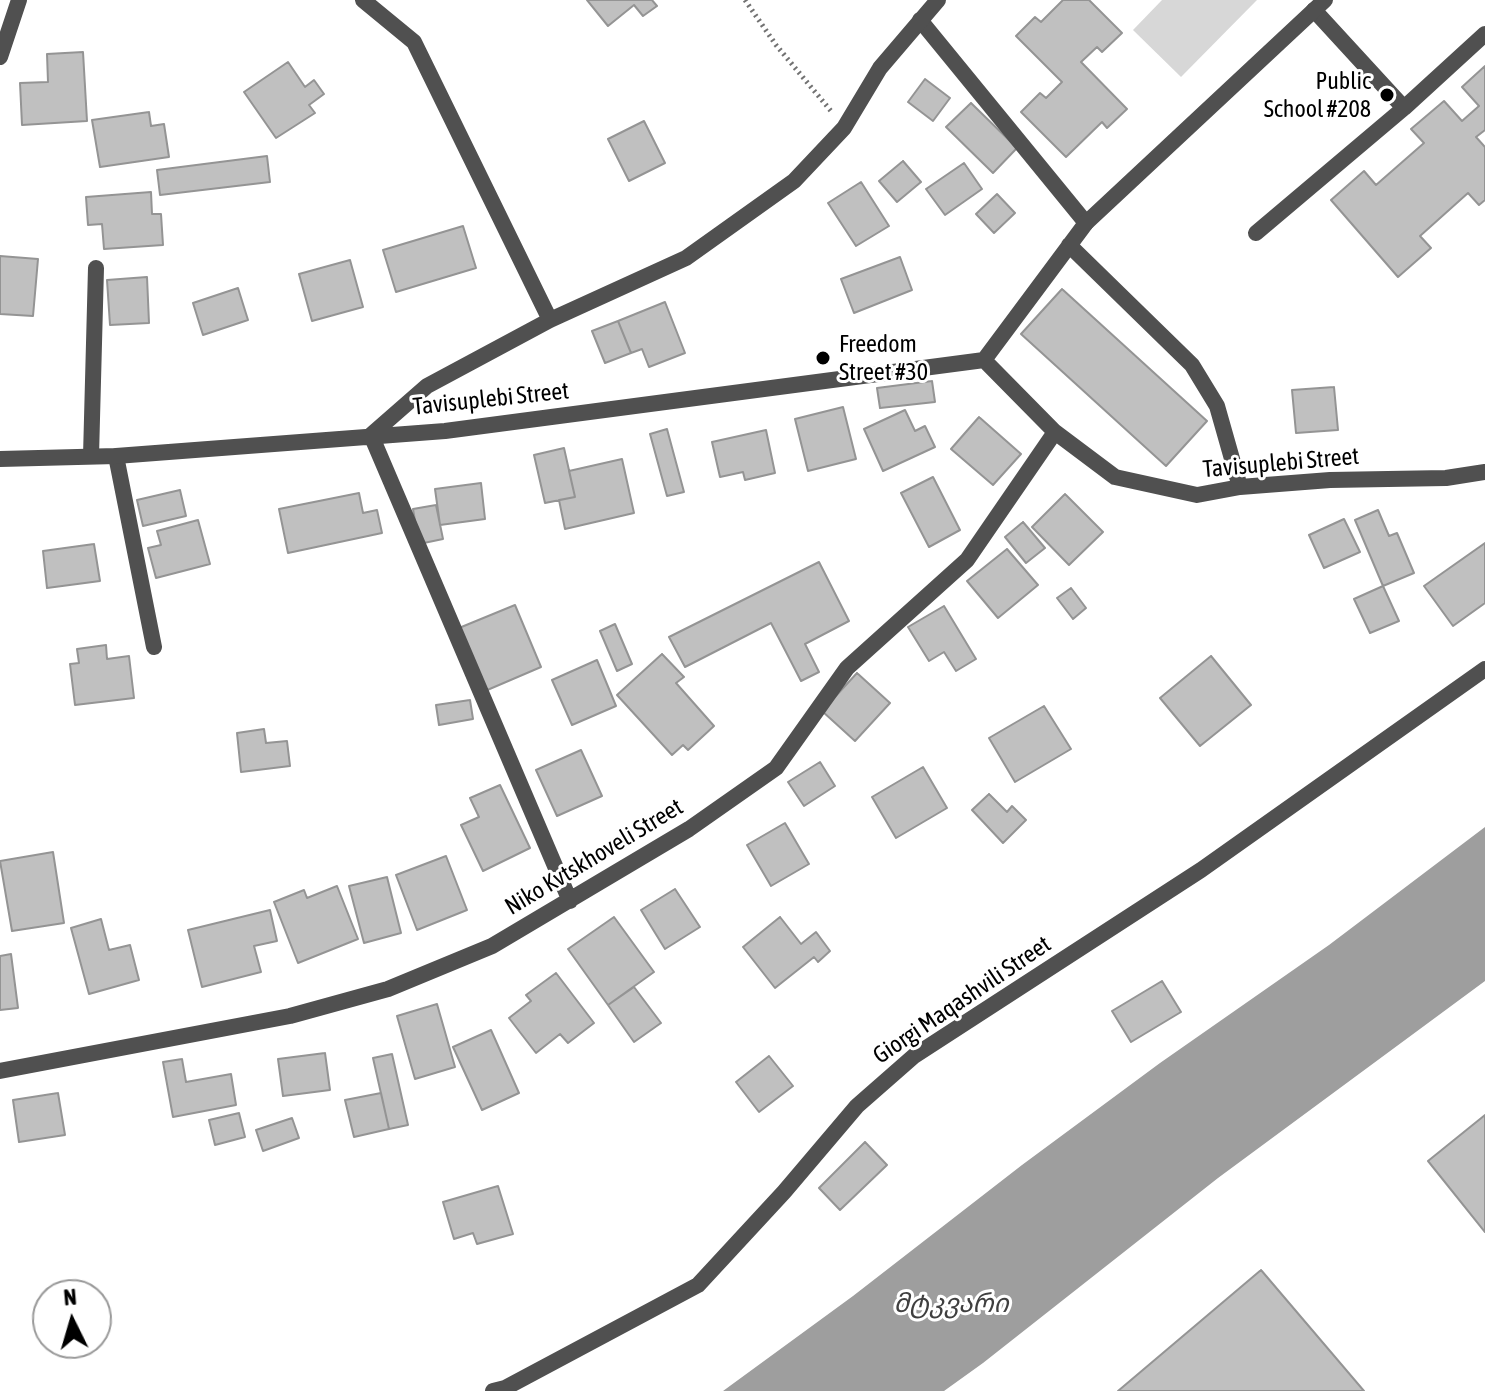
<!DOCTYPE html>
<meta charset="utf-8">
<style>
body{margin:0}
#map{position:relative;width:1485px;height:1391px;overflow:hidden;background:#fff;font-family:"Asap Condensed",sans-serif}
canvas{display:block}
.north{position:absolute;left:32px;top:1279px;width:80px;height:80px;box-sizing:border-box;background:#fff;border:2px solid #999;border-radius:50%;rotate:355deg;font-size:22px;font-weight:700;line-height:32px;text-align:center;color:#000}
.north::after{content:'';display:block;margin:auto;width:28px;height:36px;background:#000;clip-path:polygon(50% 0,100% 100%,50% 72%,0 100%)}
</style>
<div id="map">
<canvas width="1485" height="1391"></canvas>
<div class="north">N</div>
</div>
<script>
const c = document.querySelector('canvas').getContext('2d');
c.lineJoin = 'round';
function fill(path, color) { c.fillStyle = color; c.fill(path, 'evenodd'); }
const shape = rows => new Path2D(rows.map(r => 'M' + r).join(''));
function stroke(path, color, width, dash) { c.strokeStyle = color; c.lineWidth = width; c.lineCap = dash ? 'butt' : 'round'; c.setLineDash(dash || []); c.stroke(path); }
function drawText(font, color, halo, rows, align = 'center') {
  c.font = font + ' "Asap Condensed","Noto Sans Georgian",sans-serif'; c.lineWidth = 6; c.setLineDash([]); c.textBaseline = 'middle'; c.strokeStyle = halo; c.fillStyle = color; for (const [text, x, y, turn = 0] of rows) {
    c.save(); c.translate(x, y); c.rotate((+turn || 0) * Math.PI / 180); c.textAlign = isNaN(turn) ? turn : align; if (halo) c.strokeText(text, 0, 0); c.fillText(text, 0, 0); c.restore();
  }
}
fill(shape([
 [1162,0,1257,0,1181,77,1133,30]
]), '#d7d7d7');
fill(shape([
 [1485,827,1485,981,1218,1178,983,1363,944,1391,723,1391,853,1296,1022,1165,1160,1063,1329,945]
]), '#9e9e9e');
const building = shape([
 [587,0,652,0,657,6,643,16,634,5,608,26,587,0],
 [1063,0,1089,0,1122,33,1102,52,1097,47,1081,62,1127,109,1107,128,1102,122,1066,157,1021,112,1040,93,1046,98,1062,82,1016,36,1035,17,1041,22,1063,0],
 [83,52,87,121,22,125,20,83,48,82,47,54,83,52],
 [288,62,305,87,314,80,324,94,309,105,315,113,276,138,244,92,288,62],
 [1485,66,1485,130,1476,137,1485,147,1485,200,1479,205,1468,193,1420,236,1431,248,1398,277,1331,200,1364,171,1376,185,1424,143,1411,129,1444,101,1462,121,1479,106,1462,87,1485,66],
 [925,79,950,98,933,121,908,102,925,79],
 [971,103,1017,148,993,173,946,127,971,103],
 [149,112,151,126,164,124,169,157,100,167,92,120,149,112],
 [644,121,665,163,629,181,608,139,644,121],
 [267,156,270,182,160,195,157,170,267,156],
 [903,161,921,182,897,202,879,181,903,161],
 [964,163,982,189,945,215,926,189,964,163],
 [861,182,889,226,856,246,828,203,861,182],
 [151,192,152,214,161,214,163,245,104,249,102,224,88,225,86,197,151,192],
 [997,194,1015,213,994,233,976,214,997,194],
 [463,226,476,268,396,292,383,250,463,226],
 [0,256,38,259,33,316,0,314,0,256],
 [900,257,912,290,854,313,841,279,900,257],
 [350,260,363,307,312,321,299,274,350,260],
 [147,277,149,323,110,325,107,280,147,277],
 [238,288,248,320,203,335,193,303,238,288],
 [1062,289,1207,421,1166,466,1021,334,1062,289],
 [665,302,685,353,649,367,642,349,631,353,618,321,665,302],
 [618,321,631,353,605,363,592,331,618,321],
 [932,381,935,402,880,408,877,388,932,381],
 [1334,387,1338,430,1296,433,1292,390,1334,387],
 [843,407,856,459,808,471,795,419,843,407],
 [905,410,915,431,925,426,935,447,883,471,864,429,905,410],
 [979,417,1021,454,993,485,951,449,979,417],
 [667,429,684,492,667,496,650,434,667,429],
 [766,430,775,473,745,480,743,472,720,477,712,442,766,430],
 [564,448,575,497,545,503,534,455,564,448],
 [622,459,634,513,565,529,559,500,575,497,569,471,622,459],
 [933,477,960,530,929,547,901,493,933,477],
 [481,483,485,519,440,525,435,489,481,483],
 [180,490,186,516,143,526,137,500,180,490],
 [359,493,363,513,377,510,382,533,288,553,279,509,359,493],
 [1065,494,1103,532,1069,565,1032,527,1065,494],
 [436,505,443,539,419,544,413,509,436,505],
 [1378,510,1389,536,1397,533,1414,573,1383,586,1355,520,1378,510],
 [1344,519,1360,552,1324,568,1309,535,1344,519],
 [198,520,210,564,156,578,148,548,161,545,157,531,198,520],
 [1023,522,1045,548,1026,563,1005,537,1023,522],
 [1485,543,1485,603,1453,626,1424,586,1485,543],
 [94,544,100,581,47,588,43,551,94,544],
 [1007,549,1038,585,998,618,967,581,1007,549],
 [819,562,849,621,805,644,819,672,801,681,771,623,685,667,669,637,819,562],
 [1383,586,1399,621,1370,633,1354,599,1383,586],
 [1071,588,1086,608,1073,619,1057,598,1071,588],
 [515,605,541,667,485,691,459,628,515,605],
 [944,606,976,659,956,671,944,652,929,661,908,627,944,606],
 [615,624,632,664,617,671,600,631,615,624],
 [106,645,107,659,129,656,134,698,75,705,70,664,79,663,77,649,106,645],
 [662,654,684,677,676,683,714,726,688,750,683,745,672,755,617,695,662,654],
 [1211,656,1251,705,1200,746,1160,698,1211,656],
 [597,660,616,706,572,725,552,680,597,660],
 [857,673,890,703,855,741,822,711,857,673],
 [470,700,473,719,439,725,436,705,470,700],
 [1044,706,1071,749,1015,782,989,738,1044,706],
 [264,729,266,743,287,741,290,766,241,772,237,733,264,729],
 [581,750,602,796,557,816,536,770,581,750],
 [820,762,835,786,804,806,788,782,820,762],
 [923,767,947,808,896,838,872,797,923,767],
 [500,785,530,848,483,871,461,825,479,817,470,798,500,785],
 [989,794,1007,812,1012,806,1026,820,1003,843,972,810,989,794],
 [785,823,809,864,771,886,747,845,785,823],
 [53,852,64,923,12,931,0,861,53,852],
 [446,856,467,910,417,930,396,875,446,856],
 [387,877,401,933,364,943,349,886,387,877],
 [337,886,358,939,298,963,274,902,304,890,307,898,337,886],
 [675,889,700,927,665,949,641,910,675,889],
 [270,910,277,941,254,946,261,972,202,987,188,930,270,910],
 [614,917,654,972,608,1005,568,949,614,917],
 [780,917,801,944,816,932,830,951,818,962,814,957,775,988,743,947,780,917],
 [101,919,109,950,130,945,139,980,89,994,71,928,101,919],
 [11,954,18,1008,0,1010,0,956,11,954],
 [556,973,594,1023,568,1043,560,1034,536,1053,509,1018,531,1001,526,995,556,973],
 [1162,981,1181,1012,1131,1042,1112,1011,1162,981],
 [634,987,661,1023,634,1042,608,1005,634,987],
 [437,1004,455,1067,415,1079,397,1016,437,1004],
 [491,1030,519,1093,482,1110,453,1047,491,1030],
 [325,1053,330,1090,283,1096,278,1059,325,1053],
 [392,1054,408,1125,389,1129,373,1058,392,1054],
 [769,1056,793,1086,759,1112,736,1082,769,1056],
 [182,1059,186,1082,231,1074,236,1105,173,1117,163,1062,182,1059],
 [58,1093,65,1135,19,1142,13,1100,58,1093],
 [381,1093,389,1129,354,1137,345,1100,381,1093],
 [239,1113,245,1137,215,1145,209,1120,239,1113],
 [1485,1115,1485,1232,1428,1161,1485,1115],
 [292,1118,299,1138,263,1151,256,1130,292,1118],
 [865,1142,887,1165,840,1210,819,1188,865,1142],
 [498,1186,513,1234,477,1244,473,1233,454,1239,443,1202,498,1186],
 [1261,1270,1364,1391,1118,1391,1261,1270]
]);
fill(building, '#c0c0c0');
stroke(building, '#949494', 2);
stroke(shape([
 [745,0,776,45,831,111]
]), '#727272', 5, [2, 4]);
stroke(shape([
 [1314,10,1404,108],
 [920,20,1086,223],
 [1256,233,1404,108,1485,34],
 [91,456,96,268],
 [116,456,154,647]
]), '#505050', 16);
stroke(shape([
 [363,0,414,42,550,320],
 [0,57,19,0],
 [1069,245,1192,365,1217,406,1240,487],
 [984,360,1055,432,1115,477,1197,495,1240,487,1330,480,1446,478,1485,472],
 [0,459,116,456,445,431,984,360,1086,223,1325,0],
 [570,901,371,435,427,386,550,320,686,258,794,181,844,128,880,68,938,0],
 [0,1071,290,1016,388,989,492,946,689,829,776,768,847,668,967,560,1055,432],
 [493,1391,505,1388,698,1285,784,1192,857,1106,914,1056,1201,870,1485,669]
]), '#505050', 16);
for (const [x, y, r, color] of [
 [1387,95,8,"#000"],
 [823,358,8,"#000"]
]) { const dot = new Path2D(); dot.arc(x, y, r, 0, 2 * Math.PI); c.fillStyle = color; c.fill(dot); stroke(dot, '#fff', 3); }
drawText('24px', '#000', '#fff', [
 ["Public",1371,81],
 ["School #208",1371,109],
 ["Freedom",839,344,"left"],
 ["Street #30",839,372,"left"]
], 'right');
drawText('24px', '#000', '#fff', [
 ["Tavisuplebi Street",491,399,-6],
 ["Tavisuplebi Street",1281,463,-5],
 ["Niko Kvtskhoveli Street",594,857,-31],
 ["Giorgi Maqashvili Street",962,1000,-34]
]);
drawText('italic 26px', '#3f3f3f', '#fff', [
 ["მტკვარი",951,1304]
]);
</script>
